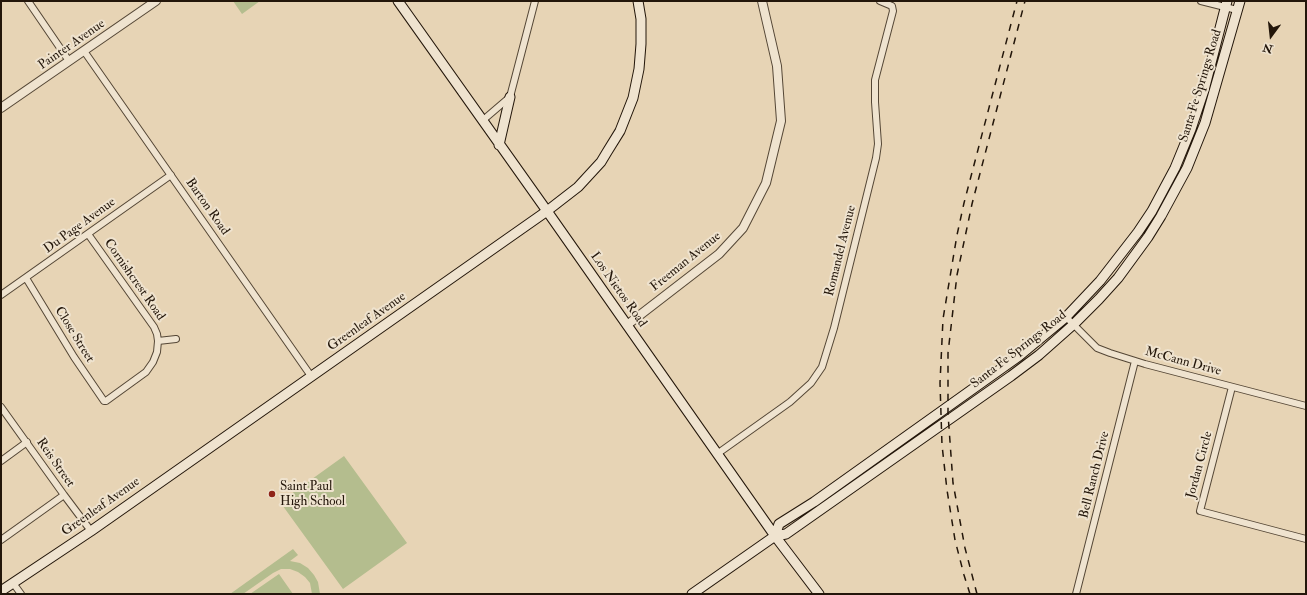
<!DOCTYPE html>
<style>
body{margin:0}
#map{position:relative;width:1307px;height:595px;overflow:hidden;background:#e7d4b5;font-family:"IM FELL Double Pica",serif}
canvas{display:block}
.frame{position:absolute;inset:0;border:2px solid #23160a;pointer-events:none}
.north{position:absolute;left:1251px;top:16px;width:40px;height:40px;-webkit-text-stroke:3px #efe3cf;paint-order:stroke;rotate:195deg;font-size:11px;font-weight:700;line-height:16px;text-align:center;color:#23160a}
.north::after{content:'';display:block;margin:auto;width:14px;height:18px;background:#23160a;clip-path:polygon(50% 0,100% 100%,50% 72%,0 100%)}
</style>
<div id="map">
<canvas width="1307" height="595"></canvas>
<div class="frame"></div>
<div class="north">N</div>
</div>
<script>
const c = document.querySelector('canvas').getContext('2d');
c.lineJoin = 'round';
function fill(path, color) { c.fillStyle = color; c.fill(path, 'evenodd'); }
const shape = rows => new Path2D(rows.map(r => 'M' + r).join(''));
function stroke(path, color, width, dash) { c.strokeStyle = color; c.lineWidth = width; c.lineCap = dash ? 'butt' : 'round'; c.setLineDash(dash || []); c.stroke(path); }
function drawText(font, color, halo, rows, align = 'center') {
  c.font = font + ' "IM FELL Double Pica",serif'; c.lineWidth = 4; c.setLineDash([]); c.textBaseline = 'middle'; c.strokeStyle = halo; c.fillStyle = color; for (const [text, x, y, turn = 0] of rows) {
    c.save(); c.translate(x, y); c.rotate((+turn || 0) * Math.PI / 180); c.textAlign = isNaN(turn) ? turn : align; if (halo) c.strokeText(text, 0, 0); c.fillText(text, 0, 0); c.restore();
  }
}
fill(shape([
 [233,1,260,1,242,14],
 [344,456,407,543,343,589,280,502],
 [293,549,298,555,290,561,300,563,308,568,314,575,318,582,320,594,312,594,310,583,305,577,298,572,290,569,281,569,273,573,243,594,230,594],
 [279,574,293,594,250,594]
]), '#b4bd8e');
const minor = shape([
 [28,1,69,61],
 [1201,1,1237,10],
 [84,51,311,376],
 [482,121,510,97,535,1],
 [88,234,154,327,157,334,158,341,176,339],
 [26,278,74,357,104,401,106,401,146,372,153,362,157,352,158,341],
 [1,295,171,175],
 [1066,317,1097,348,1110,353,1145,364,1306,406],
 [1232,387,1200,511,1306,539],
 [1,407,64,495,91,531],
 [717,454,790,402,811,383,822,367,834,328,876,158,878,144,875,102,875,80,893,11,892,6,880,1],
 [1,461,27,442],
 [1,540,64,495],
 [13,583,21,594],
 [1076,594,1135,361]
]);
const tertiary = shape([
 [1,108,156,1],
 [627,325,719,254,743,228,766,183,781,121,777,66,762,1]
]);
const secondary = shape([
 [398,1,547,211,775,536,819,594],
 [499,145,510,97],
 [775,536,779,524,814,502,1019,356,1066,317,1100,281,1138,232,1152,211,1175,168,1191,129,1204,90,1227,1],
 [1,591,91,531,547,211,578,187,601,162,607,152,620,131,633,98,639,69,641,44,641,19,638,1],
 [692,594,775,536,786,534,1011,376,1039,355,1074,324,1099,299,1118,278,1148,237,1161,216,1187,168,1205,123,1240,1]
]);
stroke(minor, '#544635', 8);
stroke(tertiary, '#544635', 10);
stroke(secondary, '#23160a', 11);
stroke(minor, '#efe3cf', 6);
stroke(tertiary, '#efe3cf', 8);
stroke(secondary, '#efe3cf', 9);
stroke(shape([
 [970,594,964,575,955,540,947,490,942,445,940,383,943,319,957,235,964,203,1017,1],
 [977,594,965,548,953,483,948,414,948,353,957,275,972,204,1025,1]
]), '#23160a', 1.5, [7, 7]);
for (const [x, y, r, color] of [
 [272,494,4,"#8f2418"]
]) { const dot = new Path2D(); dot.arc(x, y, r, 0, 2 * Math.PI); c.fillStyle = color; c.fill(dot); stroke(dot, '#efe3cf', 1.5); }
drawText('13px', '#23160a', '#efe3cf', [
 ["Painter Avenue",72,45,-35],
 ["Santa Fe Springs Road",1201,86,-73],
 ["Barton Road",207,207,55],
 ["Du Page Avenue",80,226,-36],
 ["Romandel Avenue",841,251,-76],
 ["Freeman Avenue",686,262,-39],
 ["Cornishcrest Road",134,280,55],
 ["Los Nietos Road",618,290,55],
 ["Greenleaf Avenue",367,322,-35],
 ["Close Street",74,335,58],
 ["Santa Fe Springs Road",1019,350,-38],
 ["McCann Drive",1183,362,15],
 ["Reis Street",55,463,55],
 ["Jordan Circle",1200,465,-75],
 ["Bell Ranch Drive",1095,475,-76],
 ["Greenleaf Avenue",101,507,-35]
]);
drawText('13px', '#23160a', '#efe3cf', [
 ["Saint Paul",280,487],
 ["High School",280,502]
], 'left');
</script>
